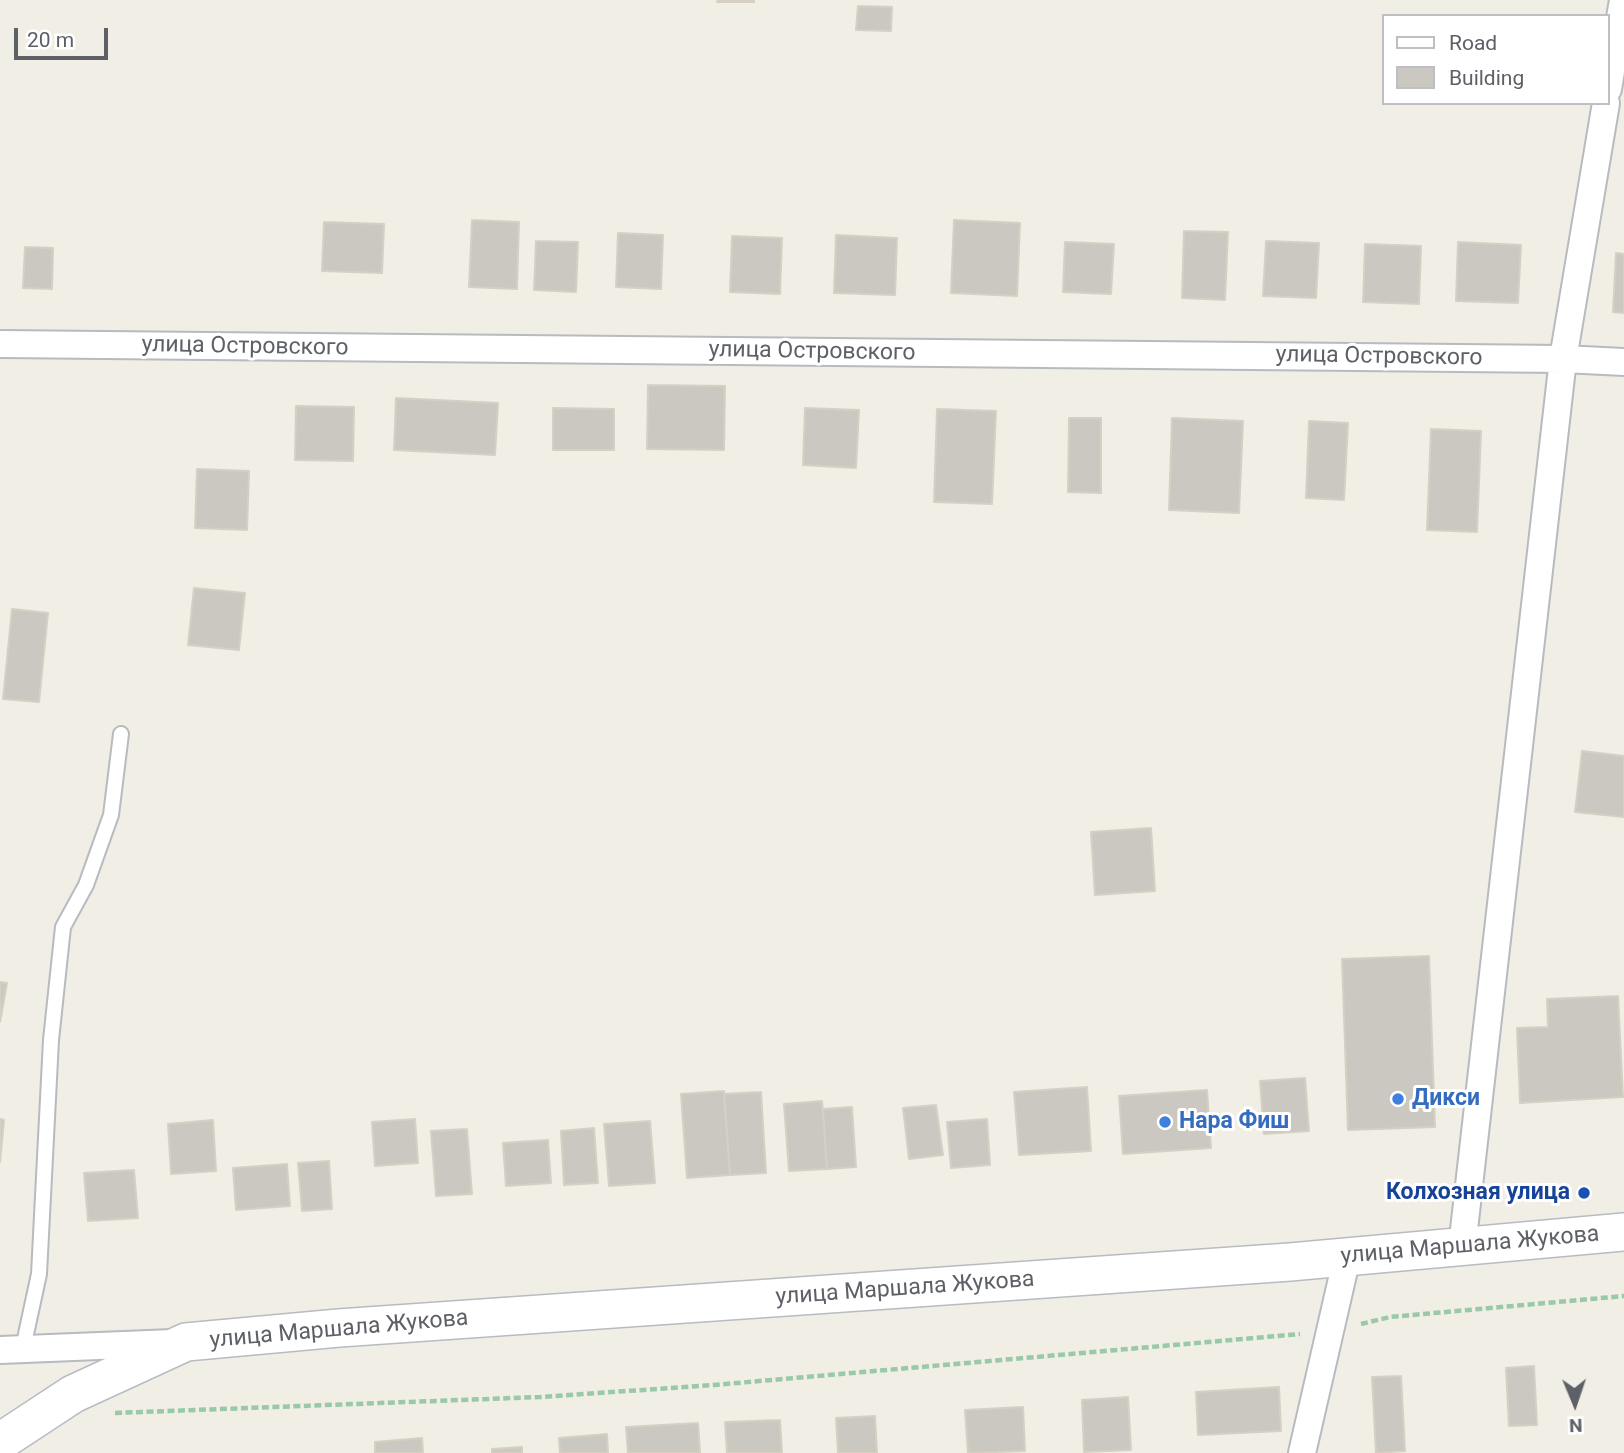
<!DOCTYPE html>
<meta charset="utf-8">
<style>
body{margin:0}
#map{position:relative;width:1624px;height:1453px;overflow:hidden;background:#f0eee5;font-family:Roboto,sans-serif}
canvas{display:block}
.legend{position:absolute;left:1382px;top:14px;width:228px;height:91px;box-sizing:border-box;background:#fff;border:2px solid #bebfc2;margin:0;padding:9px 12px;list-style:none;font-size:21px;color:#5d6066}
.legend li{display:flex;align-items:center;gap:14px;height:35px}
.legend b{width:35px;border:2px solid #bebfc2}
.north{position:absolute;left:1540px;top:1369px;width:70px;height:70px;-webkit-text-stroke:5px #fff;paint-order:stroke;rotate:178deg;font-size:19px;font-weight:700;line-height:28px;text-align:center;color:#5d6066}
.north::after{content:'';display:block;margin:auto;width:24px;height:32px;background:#5d6066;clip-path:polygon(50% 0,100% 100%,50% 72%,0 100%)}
.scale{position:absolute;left:14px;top:28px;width:94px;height:32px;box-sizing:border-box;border:4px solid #5d6066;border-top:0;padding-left:9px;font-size:21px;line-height:24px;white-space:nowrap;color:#5d6066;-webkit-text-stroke:5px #fff;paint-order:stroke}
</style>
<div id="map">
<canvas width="1624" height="1453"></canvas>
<ul class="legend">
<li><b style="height:9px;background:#fff"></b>Road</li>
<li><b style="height:19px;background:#cbc8c2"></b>Building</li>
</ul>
<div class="north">N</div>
<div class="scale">20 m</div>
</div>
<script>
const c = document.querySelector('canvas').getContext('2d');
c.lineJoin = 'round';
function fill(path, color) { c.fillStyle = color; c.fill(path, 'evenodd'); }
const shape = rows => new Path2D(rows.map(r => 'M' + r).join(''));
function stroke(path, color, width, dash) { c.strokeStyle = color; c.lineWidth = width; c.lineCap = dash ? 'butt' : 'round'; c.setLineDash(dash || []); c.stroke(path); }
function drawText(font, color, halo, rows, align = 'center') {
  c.font = font + ' Roboto,sans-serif'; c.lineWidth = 6; c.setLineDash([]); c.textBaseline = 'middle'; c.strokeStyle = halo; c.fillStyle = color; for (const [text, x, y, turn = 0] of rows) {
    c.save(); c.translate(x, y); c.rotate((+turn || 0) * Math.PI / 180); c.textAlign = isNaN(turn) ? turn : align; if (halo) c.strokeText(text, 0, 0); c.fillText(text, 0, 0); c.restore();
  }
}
const building = shape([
 [718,0,754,0,754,2,717,2,718,0],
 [858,6,892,7,891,31,856,30,858,6],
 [472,220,519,222,517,289,469,287,472,220],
 [954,220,1020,223,1017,296,951,293,954,220],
 [324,222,384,224,382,273,322,271,324,222],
 [1184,231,1228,232,1225,300,1182,298,1184,231],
 [618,233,663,235,661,289,616,287,618,233],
 [836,235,897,238,895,295,834,293,836,235],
 [732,236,782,238,780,294,730,292,732,236],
 [536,241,578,242,576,292,534,290,536,241],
 [1266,241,1319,243,1316,298,1263,296,1266,241],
 [1065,242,1114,244,1111,294,1063,292,1065,242],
 [1458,242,1521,245,1518,303,1456,301,1458,242],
 [1365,244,1421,246,1419,304,1363,302,1365,244],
 [25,247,53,248,52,289,23,288,25,247],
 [1616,253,1624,254,1624,313,1613,312,1616,253],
 [648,385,725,386,724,450,647,449,648,385],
 [396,398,498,403,495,455,394,450,396,398],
 [296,406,354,407,353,461,295,460,296,406],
 [553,408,614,409,614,450,553,450,553,408],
 [805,408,859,410,856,468,803,465,805,408],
 [937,409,996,411,992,504,934,502,937,409],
 [1069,418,1101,418,1101,493,1068,492,1069,418],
 [1172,418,1243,421,1239,513,1169,510,1172,418],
 [1309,421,1348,423,1344,500,1306,498,1309,421],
 [1431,429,1481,431,1477,532,1427,530,1431,429],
 [197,469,249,471,247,530,195,528,197,469],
 [194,588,245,593,239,650,188,645,194,588],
 [12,609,48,613,39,702,3,699,12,609],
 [1582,751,1624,756,1624,817,1575,812,1582,751],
 [1151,828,1155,891,1095,895,1091,832,1151,828],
 [1429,956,1435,1127,1348,1130,1342,959,1429,956],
 [0,982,7,983,0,1022,0,982],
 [1618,996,1623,1097,1520,1103,1517,1028,1548,1027,1547,999,1618,996],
 [1305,1078,1309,1131,1264,1134,1260,1081,1305,1078],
 [1087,1087,1091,1151,1019,1155,1014,1092,1087,1087],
 [1207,1090,1211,1148,1123,1154,1119,1096,1207,1090],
 [724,1091,730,1175,687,1178,681,1094,724,1091],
 [761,1092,766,1173,730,1175,724,1094,761,1092],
 [822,1101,827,1169,789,1171,784,1104,822,1101],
 [936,1105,943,1155,909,1159,903,1108,936,1105],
 [852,1107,856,1167,827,1169,823,1109,852,1107],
 [0,1119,4,1120,0,1162,0,1119],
 [415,1119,418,1163,375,1166,372,1122,415,1119],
 [987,1119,990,1165,951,1168,947,1122,987,1119],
 [213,1120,216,1171,171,1174,168,1124,213,1120],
 [650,1121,655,1183,609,1186,604,1124,650,1121],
 [594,1128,598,1183,564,1185,561,1131,594,1128],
 [467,1129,472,1194,436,1196,431,1131,467,1129],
 [548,1140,551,1183,506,1186,503,1143,548,1140],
 [329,1161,332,1209,302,1211,298,1163,329,1161],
 [287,1164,290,1206,236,1210,233,1168,287,1164],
 [134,1170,138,1218,88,1221,84,1173,134,1170],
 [1534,1366,1537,1425,1509,1426,1506,1368,1534,1366],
 [1401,1376,1405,1451,1376,1453,1372,1377,1401,1376],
 [1279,1387,1281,1431,1198,1435,1196,1392,1279,1387],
 [1128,1397,1131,1450,1084,1452,1082,1400,1128,1397],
 [1023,1407,1025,1451,968,1453,965,1410,1023,1407],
 [875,1416,877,1453,838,1453,836,1418,875,1416],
 [780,1420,782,1453,727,1453,725,1422,780,1420],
 [698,1423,700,1453,628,1453,626,1427,698,1423],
 [607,1434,608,1453,560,1453,559,1438,607,1434],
 [422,1438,423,1453,375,1453,375,1442,422,1438],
 [522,1447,522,1453,492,1453,492,1449,522,1447]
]);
fill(building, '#cbc8c2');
stroke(building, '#d5d0c3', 2);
const service = shape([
 [23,1348,39,1274,51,1040,63,927,86,885,111,815,121,734]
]);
const minor = shape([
 [1608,89,1623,0],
 [0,344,1563,359,1624,362],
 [1462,1247,1563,359,1606,103],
 [0,1350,173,1343],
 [1302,1453,1347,1257]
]);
const secondary = shape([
 [0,1442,73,1394,186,1342,339,1328,1290,1262,1624,1232]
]);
stroke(service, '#b7babf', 18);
stroke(minor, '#b7babf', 30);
stroke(secondary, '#b8bbc1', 40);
stroke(shape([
 [1361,1324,1390,1317,1624,1296],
 [115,1413,540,1397,714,1385,1300,1334]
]), '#99c9a9', 4.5, [7, 3.5]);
stroke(service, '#fff', 14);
stroke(minor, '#fff', 26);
stroke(secondary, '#fff', 37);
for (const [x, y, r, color] of [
 [1398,1099,7,"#3f7fe0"],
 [1165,1122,7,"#3f7fe0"],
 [1584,1193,7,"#1a4fb4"]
]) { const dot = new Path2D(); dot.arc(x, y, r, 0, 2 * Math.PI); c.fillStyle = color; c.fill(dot); stroke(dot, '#fff', 2.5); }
drawText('23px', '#5d6066', '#fff', [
 ["улица Островского",245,347,1],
 ["улица Островского",812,352,1],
 ["улица Островского",1379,357,1],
 ["улица Маршала Жукова",1470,1246,-5],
 ["улица Маршала Жукова",905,1289,-4],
 ["улица Маршала Жукова",339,1330,-5]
]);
drawText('bold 23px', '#366cbe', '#fff', [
 ["Дикси",1412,1099],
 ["Нара Фиш",1179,1122]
], 'left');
drawText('bold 23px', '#164399', '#fff', [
 ["Колхозная улица",1570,1193]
], 'right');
</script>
